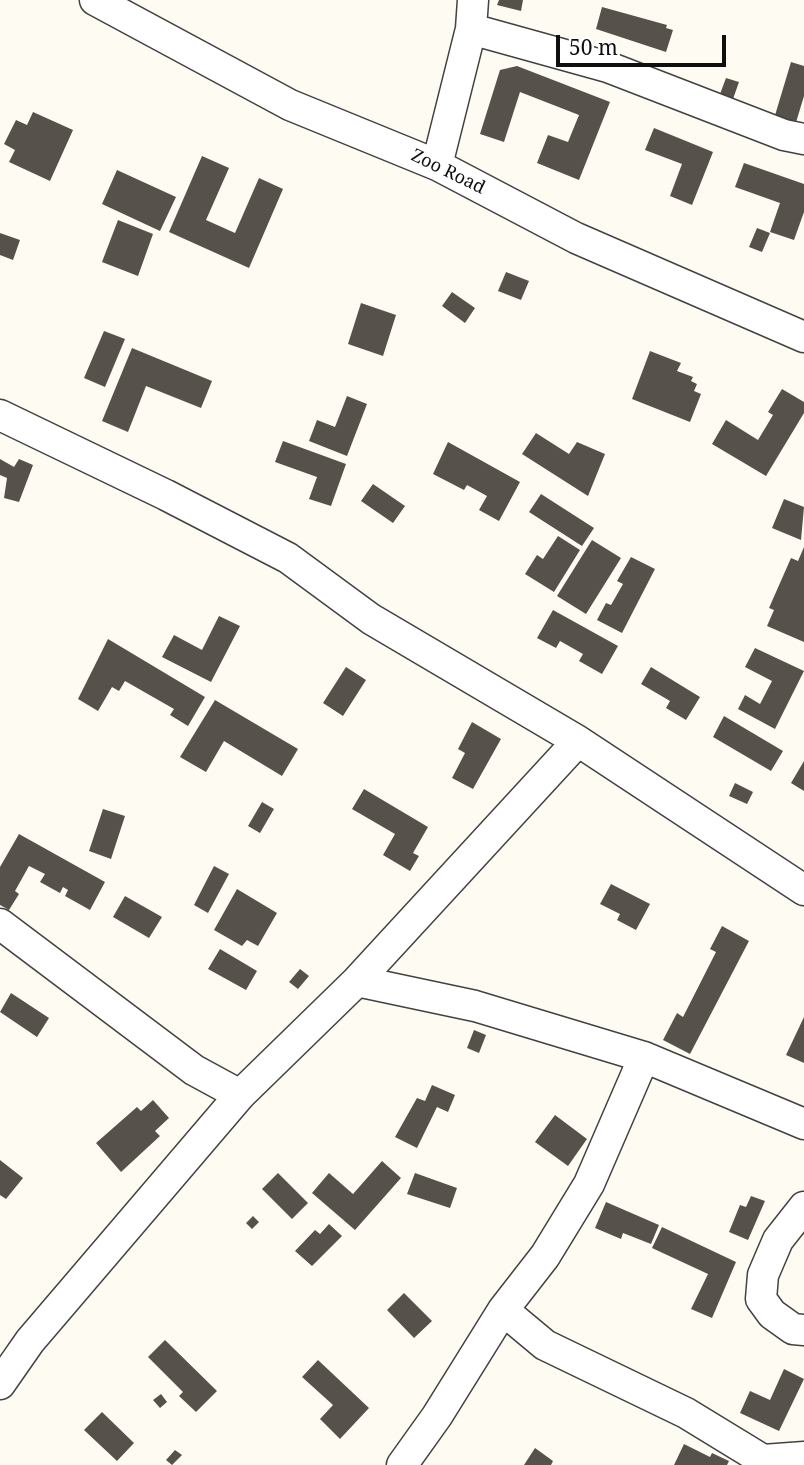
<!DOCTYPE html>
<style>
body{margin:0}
#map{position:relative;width:804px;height:1465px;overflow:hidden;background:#fefcf2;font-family:"Noto Serif",serif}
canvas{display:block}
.scale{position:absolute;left:556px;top:35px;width:170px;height:32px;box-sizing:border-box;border:4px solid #0f0f0f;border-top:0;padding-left:9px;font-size:21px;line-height:24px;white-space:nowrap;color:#0f0f0f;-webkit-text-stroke:5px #fff;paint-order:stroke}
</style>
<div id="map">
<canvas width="804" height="1465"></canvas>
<div class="scale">50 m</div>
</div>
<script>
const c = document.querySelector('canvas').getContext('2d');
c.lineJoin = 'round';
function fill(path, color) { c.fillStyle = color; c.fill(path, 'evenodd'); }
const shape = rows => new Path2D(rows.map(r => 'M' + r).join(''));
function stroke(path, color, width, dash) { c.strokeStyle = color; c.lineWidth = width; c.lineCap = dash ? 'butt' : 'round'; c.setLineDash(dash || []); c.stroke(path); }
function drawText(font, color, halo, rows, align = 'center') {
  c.font = font + ' "Noto Serif",serif'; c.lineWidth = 7; c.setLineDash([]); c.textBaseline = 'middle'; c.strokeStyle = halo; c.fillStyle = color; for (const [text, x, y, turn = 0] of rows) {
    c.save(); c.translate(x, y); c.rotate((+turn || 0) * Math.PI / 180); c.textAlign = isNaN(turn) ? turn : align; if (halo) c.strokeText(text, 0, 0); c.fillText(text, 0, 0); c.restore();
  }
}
fill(shape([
 [499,0,523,0,521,11,497,5],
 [602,7,667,25,666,28,673,30,666,52,596,29],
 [791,62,804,66,804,96,794,129,773,122],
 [517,66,610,102,579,180,537,163,548,135,568,142,579,115,520,92,504,142,480,134,500,70],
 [726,78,739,82,733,99,720,94],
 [33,112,73,130,50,181,9,162,15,150,4,144,16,120,27,125],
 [654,128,713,152,692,205,670,196,682,164,645,150],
 [202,156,229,168,206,220,235,233,259,178,283,189,249,268,169,232],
 [744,163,804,184,804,212,794,240,770,232,780,203,735,187],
 [117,170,176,197,160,231,102,204],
 [118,220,153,234,138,276,102,262],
 [757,228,770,233,762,252,749,247],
 [0,233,20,240,13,260,0,255],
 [506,272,529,281,521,300,498,291],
 [452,292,475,308,465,323,442,306],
 [361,303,396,315,383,356,348,344],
 [104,331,125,339,105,387,84,378],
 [132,348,212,381,201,408,146,386,128,432,102,421],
 [650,351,681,363,677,371,693,377,691,381,697,384,694,391,701,394,690,422,632,399],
 [782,389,804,402,804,413,766,476,712,444,726,420,758,440,773,415,768,412],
 [347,396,367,404,347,456,309,441,317,420,335,427],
 [536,433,569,454,577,442,605,454,588,496,522,454],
 [283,441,346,464,331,506,309,499,317,477,275,462],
 [448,442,520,482,499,521,479,510,487,496,467,485,464,490,433,474],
 [0,459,14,467,19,459,33,465,19,502,4,498,7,478,0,475],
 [373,484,405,506,393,523,361,501],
 [541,494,594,528,582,546,529,512],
 [784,499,804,507,801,540,772,528],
 [558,536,580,550,554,592,525,574,537,555,543,559],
 [592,540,621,558,586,614,557,596],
 [804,547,804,642,767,626,774,610,769,608,791,558,798,561],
 [631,557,655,569,622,633,597,620,606,603,611,605,623,584,617,581],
 [553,610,618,646,602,674,579,661,583,654,560,641,556,648,537,638],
 [219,616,240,626,211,682,162,657,174,635,202,650],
 [108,639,205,697,188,726,170,715,174,709,125,681,119,691,112,687,98,711,78,699],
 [755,648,804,671,775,729,738,709,745,695,760,704,772,681,745,667],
 [346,667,366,680,343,716,323,703],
 [651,667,700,697,686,720,666,708,670,701,641,684],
 [215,700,298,749,282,776,224,741,206,772,180,757],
 [724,716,783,751,771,771,713,737],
 [472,722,501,739,473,789,452,778,465,753,458,749],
 [804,761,804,791,791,783],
 [735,783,753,792,747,804,729,796],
 [364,789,428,827,413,853,419,856,410,871,383,855,395,834,352,809],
 [262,802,274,809,260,833,248,826],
 [103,809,125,816,111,859,89,851],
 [19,834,105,882,90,910,65,896,68,890,63,887,60,893,40,882,45,874,29,866,15,891,19,894,9,910,0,905,0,867],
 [214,866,229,874,208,913,194,905],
 [611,884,650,904,636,930,617,920,620,914,600,904],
 [237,889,277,913,258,946,247,940,242,946,214,930],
 [125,896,162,917,149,938,113,917],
 [722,926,749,941,690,1054,663,1040,677,1013,683,1017,716,952,710,949],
 [220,949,257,971,246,990,208,969],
 [300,969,309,976,298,989,289,982],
 [11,993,49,1018,37,1037,0,1012],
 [804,1017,804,1063,786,1055],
 [474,1030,486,1035,479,1053,467,1048],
 [432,1085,455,1095,448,1112,437,1107,417,1148,395,1137,417,1098,425,1101],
 [153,1100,169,1118,155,1131,160,1136,121,1172,96,1143,137,1107,141,1111],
 [555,1115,587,1139,568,1166,535,1142],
 [0,1160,23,1178,6,1199,0,1195],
 [382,1161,401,1178,355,1230,312,1193,329,1173,353,1194],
 [278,1173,308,1203,292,1219,262,1189],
 [415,1173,457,1188,450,1208,407,1194],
 [751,1196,765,1201,748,1240,729,1232,740,1205,746,1207],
 [606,1202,659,1225,651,1244,623,1233,621,1239,595,1228],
 [253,1216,259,1222,252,1229,246,1223],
 [329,1224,342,1236,312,1266,295,1251,315,1230,320,1234],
 [662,1227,736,1262,712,1318,691,1309,708,1274,652,1248],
 [404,1293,432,1321,414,1338,387,1310],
 [165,1340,217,1391,196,1412,179,1396,183,1392,148,1357],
 [318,1360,369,1408,340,1439,320,1419,333,1405,302,1377],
 [784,1369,804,1379,779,1431,740,1413,750,1391,770,1400],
 [161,1394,167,1402,160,1408,153,1400],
 [102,1412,134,1443,117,1461,84,1430],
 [684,1444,710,1457,712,1453,729,1461,727,1465,674,1465],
 [535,1448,553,1461,551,1465,524,1465],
 [175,1450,182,1455,172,1465,166,1460]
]), '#57514c');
const minor = shape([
 [95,0,290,105,437,165,576,238,804,337],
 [471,29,608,67,784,135,804,139],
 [437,165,471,29,473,0],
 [0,415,166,495,288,558,371,619,578,741,804,890],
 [0,924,194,1070,240,1095],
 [357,981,475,1006,644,1057,804,1124],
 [804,1207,778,1240,763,1275,761,1299,772,1314,793,1329,804,1330],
 [503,1310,545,1345,686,1413,763,1460,804,1457],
 [0,1384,30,1341,240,1095,357,981,578,741],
 [402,1465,437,1416,503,1310,545,1256,589,1184,644,1057]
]);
stroke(minor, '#424242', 33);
stroke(minor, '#fff', 30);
drawText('18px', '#0f0f0f', '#fff', [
 ["Zoo Road",448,172,26]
]);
</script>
